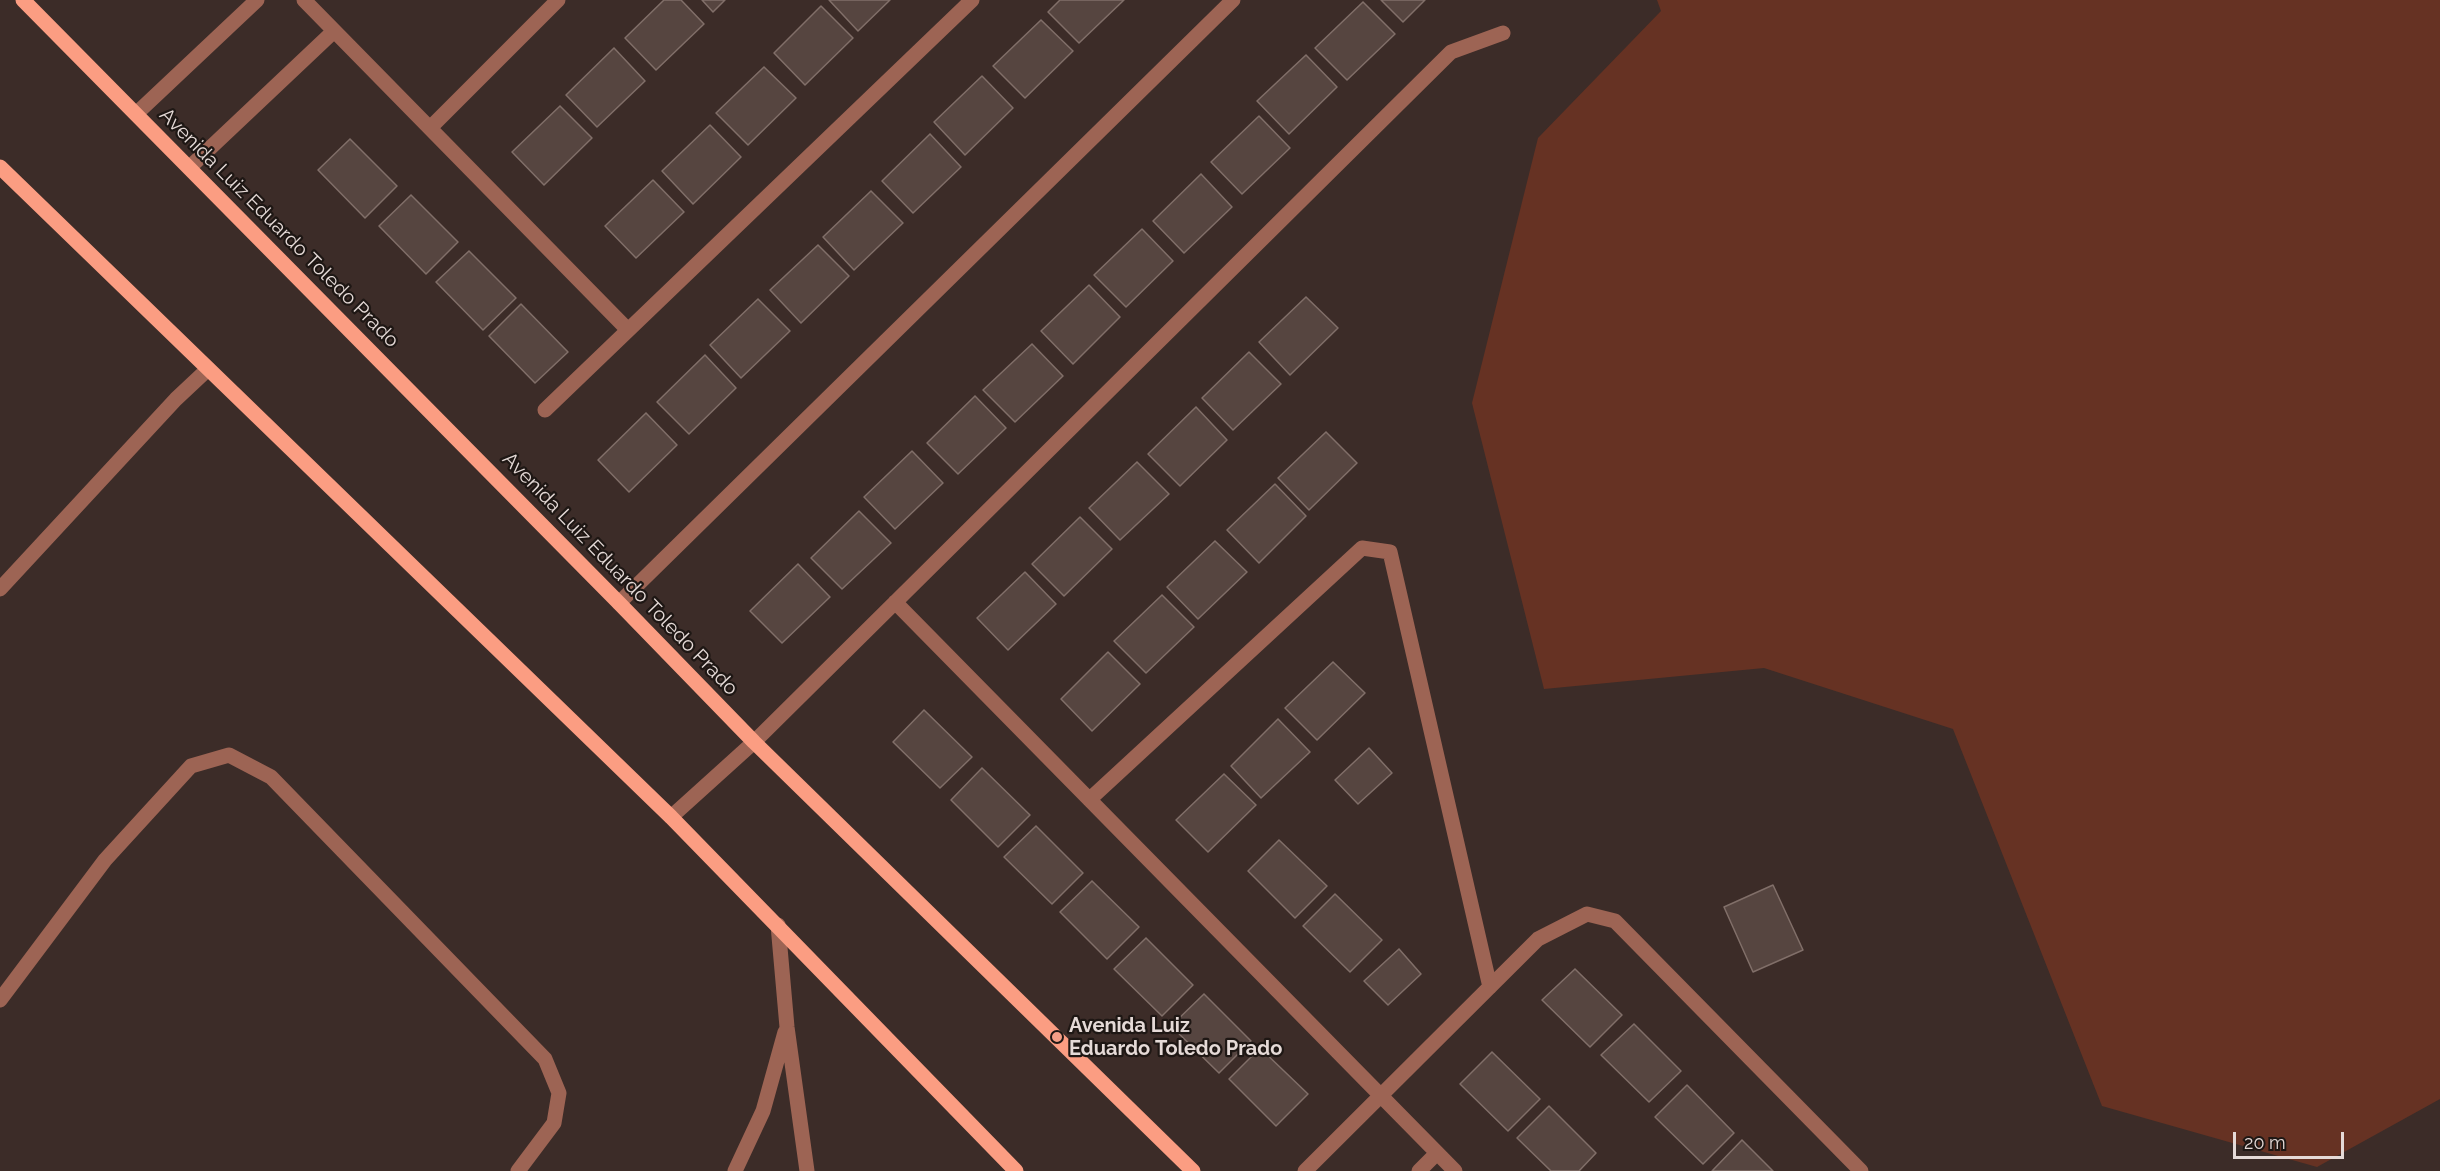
<!DOCTYPE html>
<style>
body{margin:0}
#map{position:relative;width:2440px;height:1171px;overflow:hidden;background:#3c2c28;font-family:Raleway,sans-serif}
canvas{display:block}
.scale{position:absolute;left:2233px;top:1132px;width:111px;height:27px;box-sizing:border-box;border:3px solid #e5dad7;border-top:0;padding-left:8px;font-size:18px;line-height:21px;white-space:nowrap;color:#e5dad7;-webkit-text-stroke:4px #1e1714;paint-order:stroke}
</style>
<div id="map">
<canvas width="2440" height="1171"></canvas>
<div class="scale">20 m</div>
</div>
<script>
const c = document.querySelector('canvas').getContext('2d');
c.lineJoin = 'round';
function fill(path, color) { c.fillStyle = color; c.fill(path, 'evenodd'); }
const shape = rows => new Path2D(rows.map(r => 'M' + r).join(''));
function stroke(path, color, width, dash) { c.strokeStyle = color; c.lineWidth = width; c.lineCap = dash ? 'butt' : 'round'; c.setLineDash(dash || []); c.stroke(path); }
function drawText(font, color, halo, rows, align = 'center') {
  c.font = font + ' Raleway,sans-serif'; c.lineWidth = 4.5; c.setLineDash([]); c.textBaseline = 'middle'; c.strokeStyle = halo; c.fillStyle = color; for (const [text, x, y, turn = 0] of rows) {
    c.save(); c.translate(x, y); c.rotate((+turn || 0) * Math.PI / 180); c.textAlign = isNaN(turn) ? turn : align; if (halo) c.strokeText(text, 0, 0); c.fillText(text, 0, 0); c.restore();
  }
}
fill(shape([
 [1657,0,2440,0,2440,1099,2317,1167,2102,1106,1953,729,1764,668,1544,689,1472,403,1538,138,1661,11]
]), '#663223');
const building = shape([
 [664,0,681,0,704,24,656,70,625,38,664,0],
 [702,0,725,0,713,12,702,0],
 [829,0,890,0,858,31,829,0],
 [1060,0,1124,0,1079,43,1048,12,1060,0],
 [1381,0,1425,0,1403,22,1381,0],
 [1363,2,1395,34,1347,80,1315,48,1363,2],
 [821,6,853,38,805,85,774,53,821,6],
 [1041,20,1073,51,1025,98,993,66,1041,20],
 [614,48,645,81,597,127,566,95,614,48],
 [1306,55,1337,87,1289,134,1257,101,1306,55],
 [764,67,796,98,748,145,716,113,764,67],
 [982,76,1013,108,965,155,934,122,982,76],
 [560,106,592,138,544,185,512,152,560,106],
 [1259,116,1290,148,1242,194,1211,162,1259,116],
 [710,125,741,157,693,204,662,171,710,125],
 [930,134,961,167,913,213,882,181,930,134],
 [350,139,397,186,365,218,318,170,350,139],
 [1201,174,1232,207,1184,253,1153,221,1201,174],
 [653,180,684,212,636,258,605,226,653,180],
 [871,191,903,223,854,270,823,237,871,191],
 [411,195,458,242,426,274,379,226,411,195],
 [1142,229,1173,261,1126,307,1094,275,1142,229],
 [818,245,849,276,801,323,770,290,818,245],
 [469,251,516,298,483,330,436,282,469,251],
 [1089,285,1120,317,1073,364,1041,331,1089,285],
 [1306,297,1338,328,1290,375,1259,342,1306,297],
 [758,299,790,331,741,378,710,345,758,299],
 [521,304,568,352,535,383,489,336,521,304],
 [1032,344,1063,376,1015,422,983,390,1032,344],
 [1249,352,1281,384,1233,430,1202,398,1249,352],
 [705,355,736,388,689,434,657,402,705,355],
 [975,396,1006,428,958,474,927,443,975,396],
 [1196,407,1227,440,1180,486,1148,454,1196,407],
 [646,413,677,445,629,492,598,460,646,413],
 [1326,432,1357,463,1309,510,1278,478,1326,432],
 [912,451,943,483,895,529,864,497,912,451],
 [1137,462,1169,494,1120,540,1089,508,1137,462],
 [1275,484,1306,516,1259,563,1227,530,1275,484],
 [859,511,891,543,842,589,811,558,859,511],
 [1080,517,1112,549,1064,596,1032,564,1080,517],
 [1215,541,1247,572,1198,619,1167,587,1215,541],
 [798,564,830,597,782,643,750,611,798,564],
 [1025,572,1056,604,1008,650,977,618,1025,572],
 [1162,595,1194,627,1146,673,1114,641,1162,595],
 [1108,652,1140,684,1092,731,1061,699,1108,652],
 [1333,662,1365,693,1317,740,1285,708,1333,662],
 [924,710,972,757,940,788,893,742,924,710],
 [1278,719,1310,752,1261,798,1231,766,1278,719],
 [1369,748,1392,773,1358,804,1335,780,1369,748],
 [982,768,1030,815,998,847,951,800,982,768],
 [1224,774,1256,805,1208,852,1176,820,1224,774],
 [1036,826,1083,873,1052,904,1004,857,1036,826],
 [1279,840,1327,886,1295,918,1248,871,1279,840],
 [1092,881,1139,927,1107,959,1060,912,1092,881],
 [1773,885,1803,950,1753,972,1724,907,1773,885],
 [1335,894,1382,940,1350,972,1303,926,1335,894],
 [1146,938,1193,985,1162,1016,1114,969,1146,938],
 [1399,949,1421,974,1388,1005,1364,981,1399,949],
 [1575,969,1622,1015,1590,1047,1542,1000,1575,969],
 [1204,994,1251,1041,1219,1073,1171,1026,1204,994],
 [1634,1024,1681,1071,1649,1102,1601,1055,1634,1024],
 [1260,1048,1308,1094,1276,1126,1229,1079,1260,1048],
 [1492,1052,1540,1099,1508,1131,1460,1084,1492,1052],
 [1687,1085,1734,1133,1703,1164,1655,1117,1687,1085],
 [1549,1106,1596,1153,1579,1171,1551,1171,1517,1138,1549,1106],
 [1742,1140,1773,1171,1712,1171,1742,1140]
]);
fill(building, '#564540');
stroke(building, '#816f69', 1.5);
stroke(shape([
 [304,0,628,330],
 [137,113,257,0],
 [430,128,558,0],
 [190,167,334,31],
 [545,410,972,0],
 [0,589,176,399,208,369],
 [895,602,1455,1171],
 [619,603,1233,0],
 [1090,799,1362,548,1390,552,1490,987],
 [671,817,754,742,1451,52,1503,33],
 [778,925,787,1027,807,1171],
 [0,1000,105,860,191,766,229,755,271,777,545,1059,559,1093,554,1123,518,1171],
 [735,1171,763,1111,785,1032],
 [1305,1171,1538,939,1587,914,1615,921,1861,1171],
 [1419,1171,1437,1153]
]), '#9d6454', 15);
stroke(shape([
 [23,0,619,603,754,742,1193,1171],
 [0,167,671,817,1016,1171]
]), '#fb9d82', 15);
for (const [x, y, r, color] of [
 [1057,1037,6,"#f49e86"]
]) { const dot = new Path2D(); dot.arc(x, y, r, 0, 2 * Math.PI); c.fillStyle = color; c.fill(dot); stroke(dot, '#1e1714', 2); }
drawText('20px', '#e5dad7', '#1e1714', [
 ["Avenida Luiz Eduardo Toledo Prado",279,228,45],
 ["Avenida Luiz Eduardo Toledo Prado",620,574,46]
]);
drawText('bold 20px', '#e5dad7', '#1e1714', [
 ["Avenida Luiz",1069,1026],
 ["Eduardo Toledo Prado",1069,1049]
], 'left');
</script>
